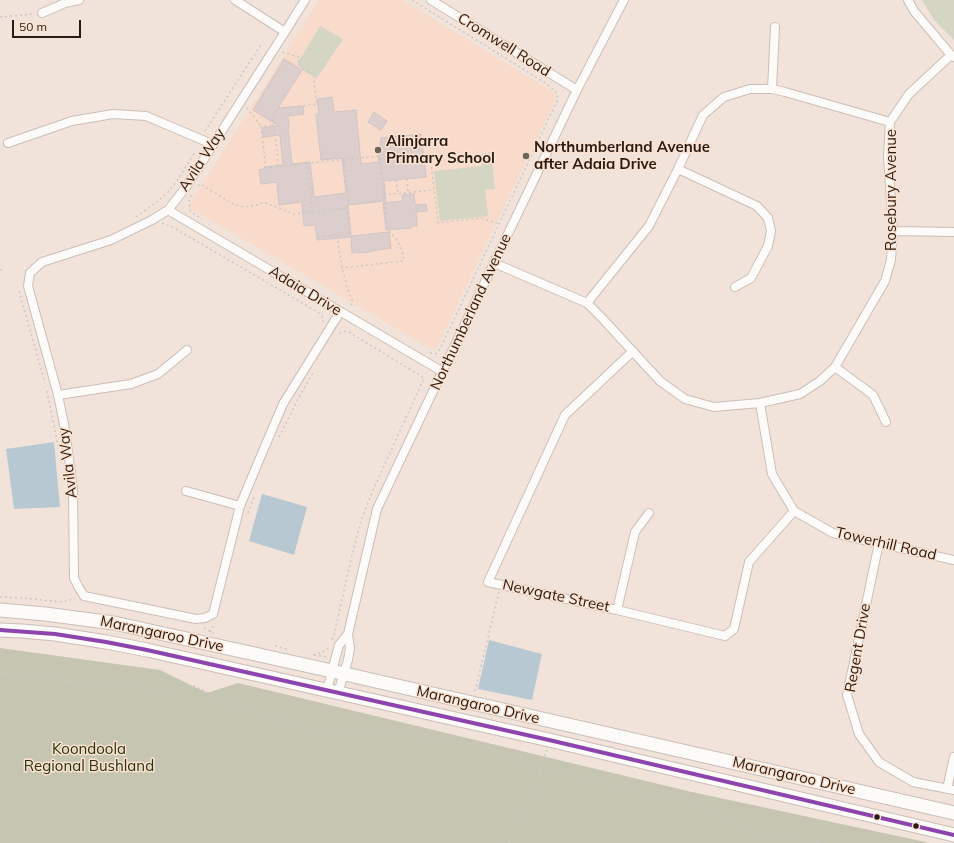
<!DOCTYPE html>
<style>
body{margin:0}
#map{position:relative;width:954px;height:843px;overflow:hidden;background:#f2e3da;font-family:Mulish,sans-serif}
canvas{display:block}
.scale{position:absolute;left:12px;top:20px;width:69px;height:18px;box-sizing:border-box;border:2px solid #271c14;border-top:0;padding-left:5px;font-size:12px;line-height:14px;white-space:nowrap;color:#271c14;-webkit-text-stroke:3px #fce1d0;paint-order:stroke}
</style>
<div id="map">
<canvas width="954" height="843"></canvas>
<div class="scale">50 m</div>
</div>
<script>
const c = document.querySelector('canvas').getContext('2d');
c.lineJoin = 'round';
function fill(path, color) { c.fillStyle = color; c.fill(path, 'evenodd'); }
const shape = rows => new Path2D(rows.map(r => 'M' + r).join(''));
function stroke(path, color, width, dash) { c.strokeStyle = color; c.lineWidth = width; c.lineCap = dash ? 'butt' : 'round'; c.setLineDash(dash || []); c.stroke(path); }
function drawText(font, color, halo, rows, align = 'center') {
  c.font = font + ' Mulish,sans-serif'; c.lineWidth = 3; c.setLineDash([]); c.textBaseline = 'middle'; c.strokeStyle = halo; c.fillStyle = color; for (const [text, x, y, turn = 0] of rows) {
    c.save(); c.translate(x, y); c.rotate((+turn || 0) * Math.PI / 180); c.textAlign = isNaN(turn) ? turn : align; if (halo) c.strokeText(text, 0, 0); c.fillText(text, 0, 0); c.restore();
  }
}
fill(shape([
 [319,0,402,0,558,95,435,351,188,207]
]), '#f8dbca');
fill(shape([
 [922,0,954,0,954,40,934,20],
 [320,26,343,39,317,78,305,72,297,64],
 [491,152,495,189,485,190,488,216,440,221,434,171,482,166,481,154]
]), '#d5d5c4');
fill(shape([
 [0,648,160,670,207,693,238,683,692,792,930,843,0,843]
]), '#c5c5b2');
fill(shape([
 [54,442,60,507,14,509,6,449],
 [262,494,307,507,294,555,249,541],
 [489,640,542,654,532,700,478,689]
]), '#b8c8d2');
const building = shape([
 [284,59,302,70,278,108,303,106,304,114,288,116,289,128,288,128,292,164,310,162,314,197,346,193,342,158,321,160,316,114,319,114,317,99,332,97,334,112,356,110,361,164,379,162,377,148,380,144,381,138,421,134,426,177,384,181,386,201,348,205,351,236,389,232,391,248,371,251,371,252,359,253,359,252,352,253,351,237,317,240,315,225,304,226,302,202,279,205,277,182,261,184,259,170,264,169,264,167,283,165,280,135,263,137,262,128,279,126,253,110,284,59],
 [374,112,387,121,381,130,368,122,374,112],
 [414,194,415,205,426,204,427,211,416,212,417,226,411,226,411,228,386,230,383,203,403,201,402,195,414,194]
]);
fill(building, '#dbcecc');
stroke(building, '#d2c5c5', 1);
const street = shape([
 [235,0,285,32],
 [305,0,285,32,186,187,168,210,152,220,111,240,42,262,30,273,28,286,58,395,65,429,73,490,74,578,79,588,84,596,196,619,205,618,213,614,240,506,257,465,283,404,340,312],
 [431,0,577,90],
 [908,0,914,11,951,55,954,57],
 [42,13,65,3,79,0],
 [772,89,775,27],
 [8,143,72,121,113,114,146,116,212,144],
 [678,169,757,206,768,218,771,231,768,246,751,278,735,287],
 [168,210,443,372],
 [893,231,954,232],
 [494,263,587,303,602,318,660,381,685,399,714,407,760,403,800,394,820,381,835,367,885,281,891,260,893,231,888,157,890,122,909,94,951,55],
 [587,303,649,226,678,169,703,115,724,97,750,89,772,89,785,92,890,122],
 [633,351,565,415,488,582,617,610,725,636,734,629,749,562,794,511],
 [835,367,873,395,886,422],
 [58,395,131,384,158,374,187,350],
 [760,403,772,474,794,511,833,533,954,560],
 [186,491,240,506],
 [879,543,847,695,859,734,879,762,913,782,954,790],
 [617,610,635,532,649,513],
 [327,690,339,645,348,634],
 [338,693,348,660,350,648,348,634,377,509,494,263,577,90,624,0],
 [947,789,954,757]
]);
const primary = shape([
 [0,610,45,614,114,623,332,671,954,813],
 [0,630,22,631,55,634,106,642,147,650,549,740,954,835]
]);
stroke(street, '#cbbeb7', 10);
stroke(primary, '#cbbeb7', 15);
stroke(shape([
 [412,0,547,84,556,92,558,99,441,347,437,353,435,354,427,352],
 [0,17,34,14],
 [247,108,248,110,256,119,261,127],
 [205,131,262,43],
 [431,162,438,223,480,218,499,224],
 [278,166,277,149,272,118,278,109,317,104,314,81,314,78,315,75,301,68,299,62,299,57,282,52],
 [265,168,308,163],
 [266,168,261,127,273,125],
 [407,179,408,193],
 [396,180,398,194],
 [198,186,200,184,235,205,244,207,254,206,264,202,294,214,345,208,349,204,344,160],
 [191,195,189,202,190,209,191,212,202,219],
 [384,195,434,190],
 [349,204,384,200],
 [345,208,347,210,350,234,353,237],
 [312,209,308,163,380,156,387,230,392,234,397,240,402,251,404,260,402,261,342,268],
 [136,217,158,201,167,193,177,181,195,152],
 [162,223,174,228,321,314,322,317,323,323],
 [337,236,342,268,348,290,353,302,350,307],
 [318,237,350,234],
 [0,270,3,269],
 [19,291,45,383],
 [47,391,58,446],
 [279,437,299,397,313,373],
 [248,513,255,494],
 [0,597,21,598,63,602,75,598],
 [204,628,207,630,214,633],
 [210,632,215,623],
 [332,640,334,635,352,555,362,518,374,488,424,378,349,332,343,331,337,335],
 [275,646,287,649],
 [313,655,322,652,328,648,329,645],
 [314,655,328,657],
 [0,673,25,673,65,681,85,681,154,689,171,689,188,685,195,686,222,700,248,710,310,729,333,734,380,729,481,745,541,768,607,784,679,799,706,810,744,829,771,838,798,838,820,843],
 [475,691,499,592],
 [509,843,519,816,534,796,542,763,547,750]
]), '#cdc7c4', 1.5, [2, 3]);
stroke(street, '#fdfbf9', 8);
stroke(primary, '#fdfbf9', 13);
stroke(shape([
 [0,630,55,634,106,642,147,650,549,740,954,835]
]), '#8e44ad', 4);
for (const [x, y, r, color] of [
 [378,150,4,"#6e6259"],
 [526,156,4,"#6e6259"],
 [877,817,3.5,"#271c14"],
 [916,826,3.5,"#271c14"]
]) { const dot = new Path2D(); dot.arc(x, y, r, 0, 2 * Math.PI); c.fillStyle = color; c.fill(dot); stroke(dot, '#fce1d0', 1.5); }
drawText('15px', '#271c14', '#fce1d0', [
 ["Cromwell Road",504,45,32],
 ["Avila Way",202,160,-57],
 ["Rosebury Avenue",891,190,-90],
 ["Adaia Drive",305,291,31],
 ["Northumberland Avenue",471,312,-65],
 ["Avila Way",68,463,-97],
 ["Towerhill Road",886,544,13],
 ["Newgate Street",556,596,12],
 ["Marangaroo Drive",162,634,12],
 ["Regent Drive",858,648,-80],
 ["Marangaroo Drive",478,705,13],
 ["Marangaroo Drive",794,776,13]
]);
drawText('bold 15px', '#271c14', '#fce1d0', [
 ["Alinjarra",386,141],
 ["Primary School",386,158],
 ["Northumberland Avenue",534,147],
 ["after Adaia Drive",534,164]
], 'left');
drawText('15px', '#233508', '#fce1d0', [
 ["Koondoola",89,749],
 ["Regional Bushland",89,766]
]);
</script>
